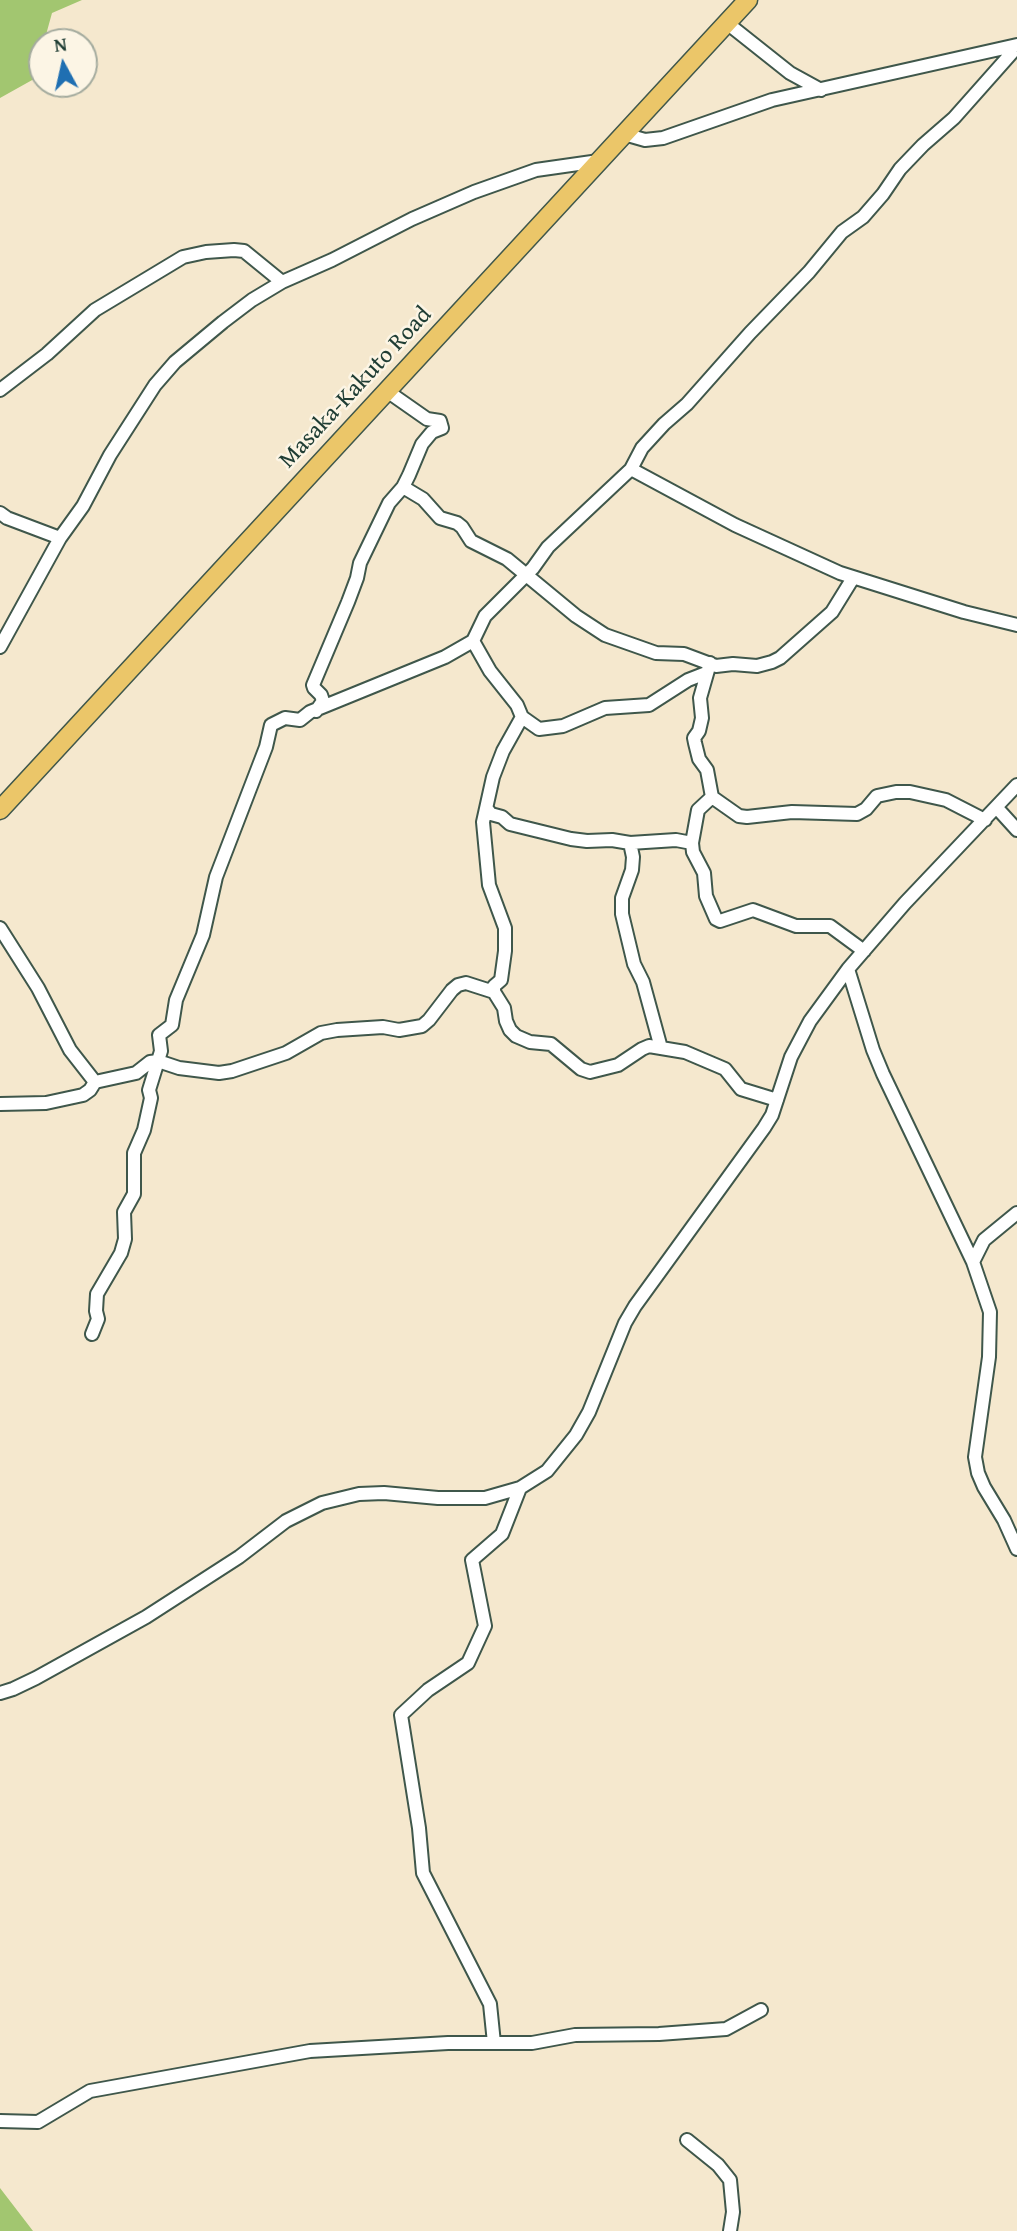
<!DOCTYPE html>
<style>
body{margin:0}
#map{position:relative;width:1017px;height:2231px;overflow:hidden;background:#f5e8ce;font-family:"Gentium Book Plus",serif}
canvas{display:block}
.north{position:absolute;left:28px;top:28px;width:70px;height:70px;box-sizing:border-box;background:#fcf5e5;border:2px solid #a4ab9e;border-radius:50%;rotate:352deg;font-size:19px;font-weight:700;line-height:28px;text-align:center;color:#1f3d34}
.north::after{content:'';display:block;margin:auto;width:24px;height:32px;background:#1f6fb2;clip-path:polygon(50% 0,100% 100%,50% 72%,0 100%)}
</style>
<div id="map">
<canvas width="1017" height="2231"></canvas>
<div class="north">N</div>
</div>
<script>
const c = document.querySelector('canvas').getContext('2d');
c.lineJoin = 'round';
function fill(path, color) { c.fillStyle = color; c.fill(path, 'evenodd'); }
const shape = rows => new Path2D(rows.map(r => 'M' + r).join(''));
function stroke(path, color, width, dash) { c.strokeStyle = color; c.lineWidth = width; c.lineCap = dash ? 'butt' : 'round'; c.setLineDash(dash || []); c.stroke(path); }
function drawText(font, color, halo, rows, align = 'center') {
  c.font = font + ' "Gentium Book Plus",serif'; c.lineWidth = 5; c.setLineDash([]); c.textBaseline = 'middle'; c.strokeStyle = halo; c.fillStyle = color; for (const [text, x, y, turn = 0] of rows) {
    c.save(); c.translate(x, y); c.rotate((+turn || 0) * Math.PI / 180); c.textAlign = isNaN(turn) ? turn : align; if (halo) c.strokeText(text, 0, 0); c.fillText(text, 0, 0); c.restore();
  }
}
fill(shape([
 [0,0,82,0,52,13,44,42,42,42,34,79,0,98],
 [0,2188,33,2231,0,2231]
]), '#a2c670');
const minor = shape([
 [727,23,790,73,821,90],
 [624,134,645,140,663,138,772,100,1017,45],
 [0,390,47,354,95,310,183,257,206,252,234,250,244,251,282,282],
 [631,469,642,448,664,424,687,404,750,333,809,272,842,232,863,217,883,194,900,169,923,145,954,118,1017,47],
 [403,487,423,499,440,518,457,523,462,527,471,541,507,559,576,616,605,635,656,653,684,654,716,666,733,664,757,666,772,662,780,658,832,612,853,578],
 [0,513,7,518,60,538],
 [473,641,490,671,517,705,522,717,539,729,563,726,605,708,649,705,688,680,706,673],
 [0,647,60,538,83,506,110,455,155,385,175,362,223,322,252,300,282,282,332,260,412,219,474,192,536,170,599,161],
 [710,663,700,698,702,718,699,731,694,738,695,743,699,759,707,770,712,797,739,816,747,817,792,812,857,814,866,809,877,796,896,792,910,792,946,800,985,820],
 [316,711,323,701,321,695,314,688,313,685,348,602,357,578,360,563,389,503,403,487,409,475,422,444,432,432,442,428,440,421,427,419,387,391],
 [522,717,503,751,493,777,483,822,489,885,505,928,505,951,501,980,494,986,494,992,504,1008,506,1021,510,1030,516,1036,530,1042,551,1044,581,1069,590,1072,618,1065,642,1049,649,1046,685,1052,725,1069,741,1089,777,1100],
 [712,797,698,810,692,843,693,852,704,873,706,896,716,919,720,921,753,910,796,926,830,926,864,951],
 [997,808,1017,830],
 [487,809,491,814,502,817,510,824,571,839,587,841,612,840,630,843,676,840,692,843],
 [630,843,633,857,632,870,622,898,622,914,634,964,643,982,661,1048],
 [0,928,38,988,70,1050,95,1082],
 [848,969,873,1050,883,1074,973,1262,990,1312,989,1357,975,1457,978,1473,984,1487,1004,1520,1017,1549],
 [0,1104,46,1103,83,1095,90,1090,95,1082,136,1073,150,1062,158,1061,179,1068,219,1073,232,1071,286,1053,321,1033,337,1030,383,1027,399,1030,422,1026,429,1020,452,990,458,985,466,983,494,992],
 [973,1262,984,1240,1017,1213],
 [92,1334,98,1319,96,1311,97,1294,121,1253,125,1239,124,1212,134,1194,134,1153,144,1130,151,1098,149,1090,161,1051,159,1035,172,1025,176,1000,203,935,216,877,266,747,271,725,285,718,300,720,310,712,445,657,473,641,485,616,533,568,548,547,631,469,735,525,840,573,964,612,1017,625],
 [0,1693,13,1689,36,1678,146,1617,239,1557,286,1521,322,1503,359,1494,384,1493,438,1498,485,1498,520,1488,547,1471,576,1435,589,1412,625,1323,635,1306,764,1128,772,1115,791,1057,810,1021,848,969,905,903,1017,785],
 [494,2043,490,2004,423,1873,419,1828,401,1715,428,1690,468,1663,485,1626,472,1560,502,1534,520,1488],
 [0,2121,38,2122,90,2091,310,2051,448,2043,532,2043,575,2035,659,2034,726,2029,761,2010],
 [687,2140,718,2165,730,2180,733,2212,730,2231]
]);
const highway = shape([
 [0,810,748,0]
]);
stroke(minor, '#3f574b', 16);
stroke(highway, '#3f574b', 21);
stroke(minor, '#fff', 12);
stroke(highway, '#ebc669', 18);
drawText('24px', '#1f3d34', '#fcf5e5', [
 ["Masaka-Kakuto Road",356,388,-47]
]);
</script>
